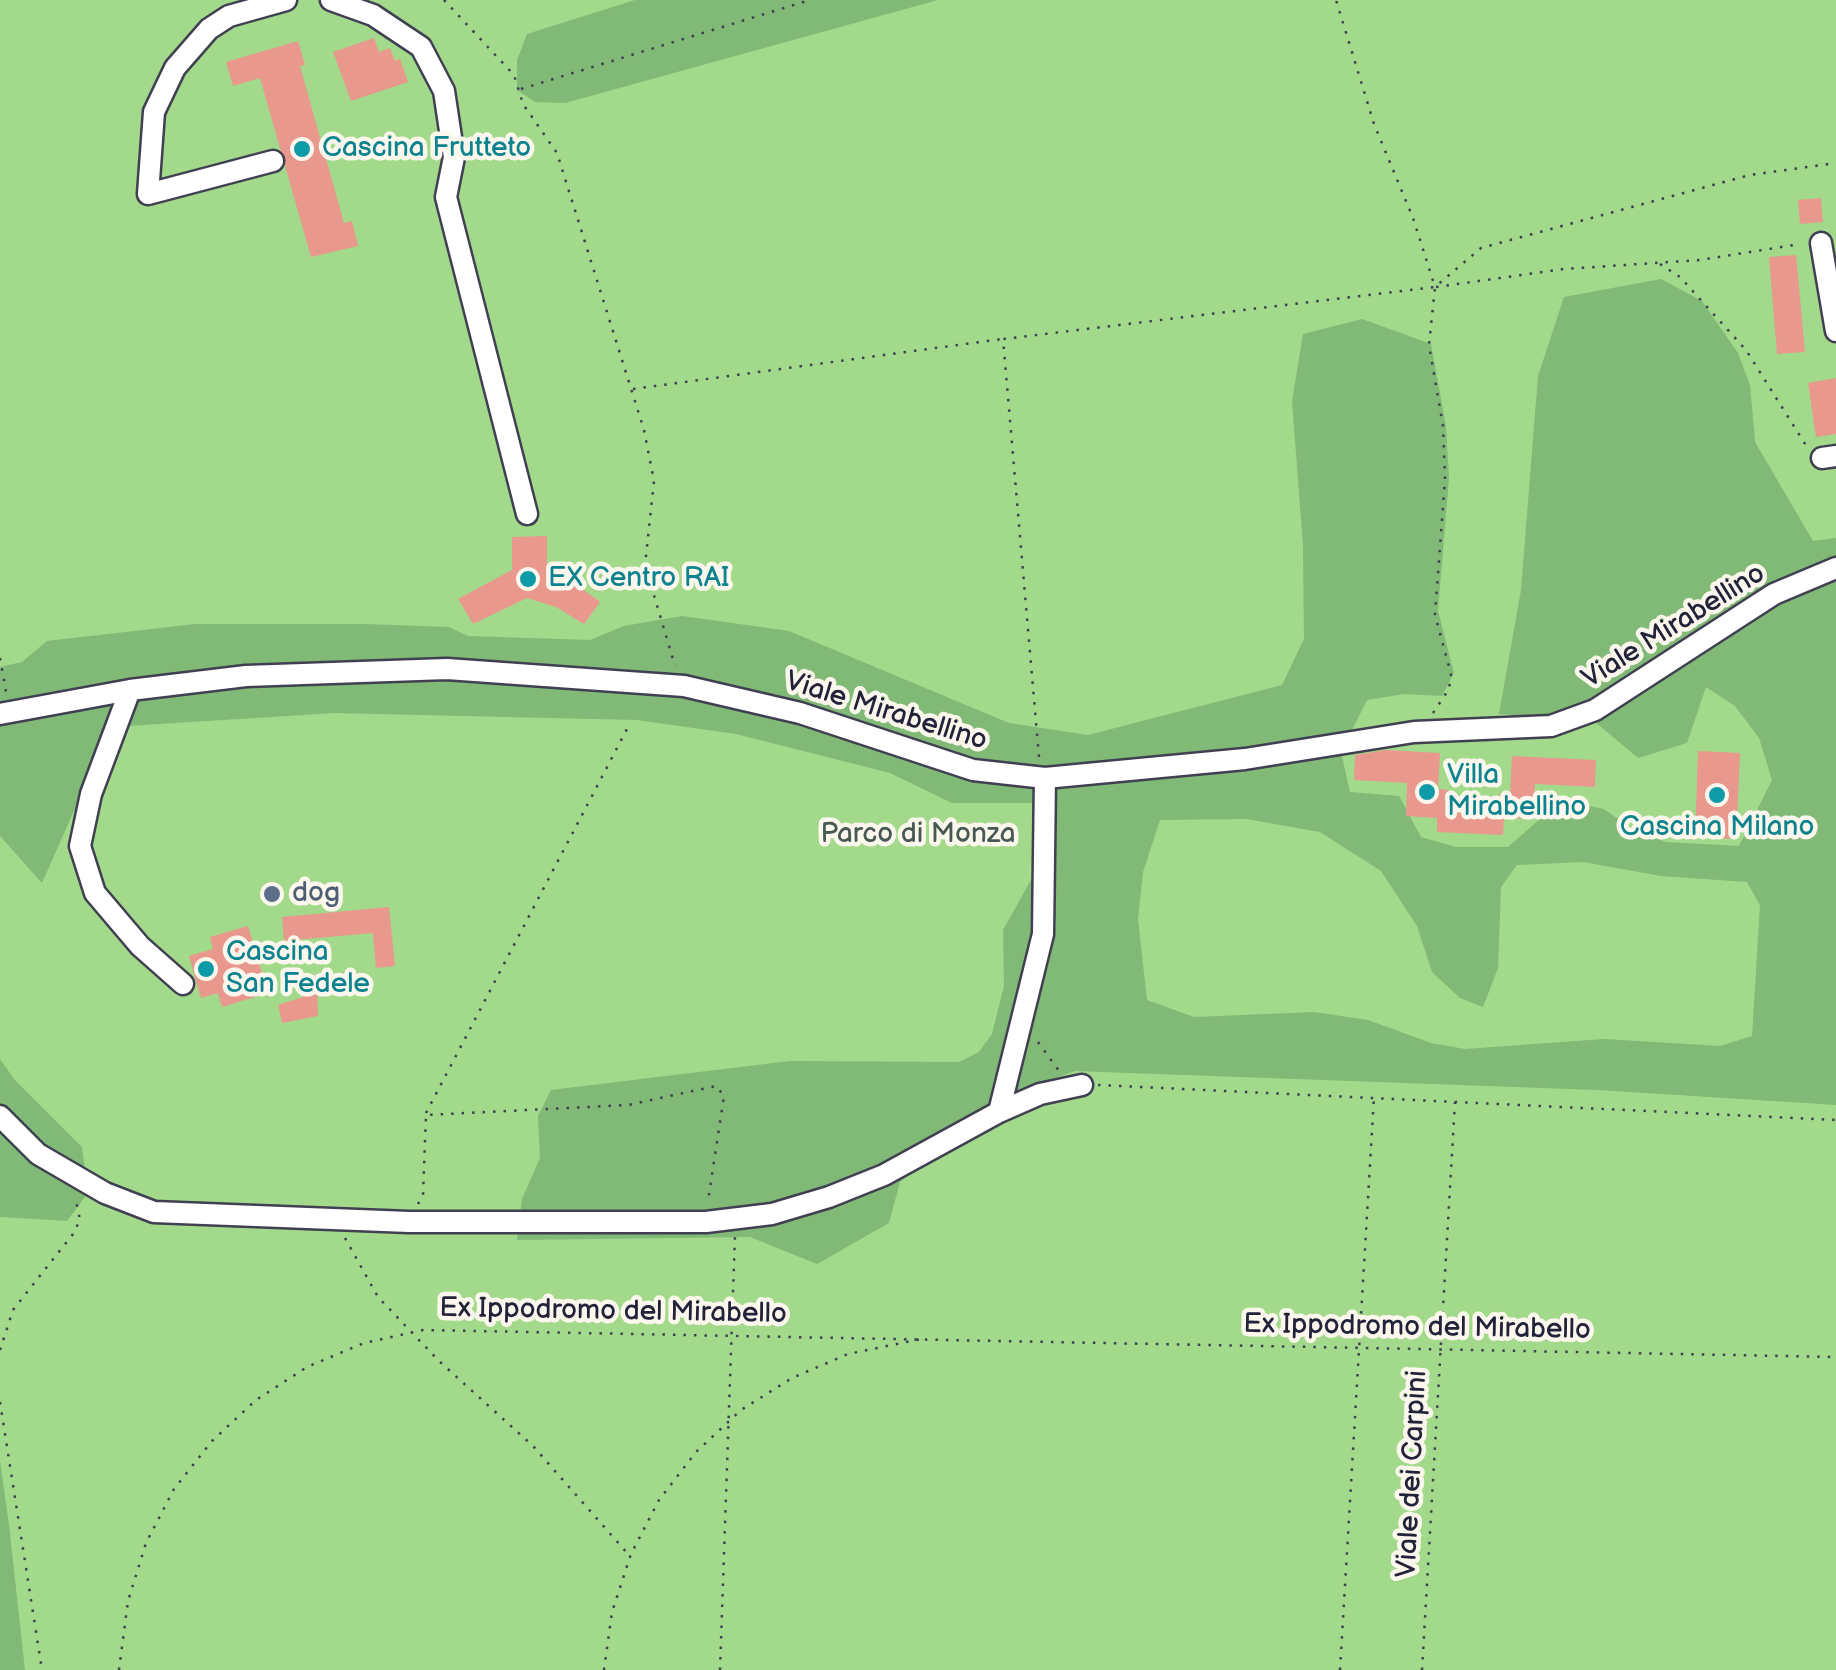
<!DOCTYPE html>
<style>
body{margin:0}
canvas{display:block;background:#f3ebd4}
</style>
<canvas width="1836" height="1670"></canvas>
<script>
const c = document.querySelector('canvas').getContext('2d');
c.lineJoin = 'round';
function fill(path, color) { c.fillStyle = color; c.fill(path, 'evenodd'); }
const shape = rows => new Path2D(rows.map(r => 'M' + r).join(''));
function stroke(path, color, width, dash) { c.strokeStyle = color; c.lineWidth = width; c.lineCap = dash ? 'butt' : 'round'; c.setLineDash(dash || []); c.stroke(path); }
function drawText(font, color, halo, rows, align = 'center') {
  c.font = font + ' "Balsamiq Sans",sans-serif'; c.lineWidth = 9; c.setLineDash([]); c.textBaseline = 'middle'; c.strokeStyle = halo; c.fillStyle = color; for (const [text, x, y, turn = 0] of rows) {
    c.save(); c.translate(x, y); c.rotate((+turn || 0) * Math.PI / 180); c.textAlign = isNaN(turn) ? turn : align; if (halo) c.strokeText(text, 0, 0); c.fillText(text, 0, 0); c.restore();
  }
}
fill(shape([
 [0,0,1836,0,1836,1670,0,1670]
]), '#a2d98a');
fill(shape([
 [635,0,938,0,565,103,535,102,517,90,517,60,527,34],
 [1661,279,1702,301,1738,353,1750,385,1755,442,1813,541,1836,538,1836,1105,1598,1090,1075,1071,990,1102,900,1182,889,1223,817,1264,750,1237,517,1240,522,1199,540,1158,538,1116,551,1090,790,1061,959,1062,979,1052,992,1034,1004,986,1003,930,1036,871,1035,803,952,803,890,773,736,734,637,720,335,713,111,727,42,883,0,836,0,667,22,662,47,641,195,624,366,624,449,627,468,636,590,640,624,626,682,616,789,631,1009,723,1088,735,1282,685,1304,639,1303,546,1292,401,1303,334,1362,319,1431,344,1446,426,1449,478,1438,611,1454,673,1442,696,1404,694,1367,700,1341,752,1350,792,1399,796,1421,837,1456,847,1508,847,1548,812,1580,804,1604,809,1635,831,1666,842,1739,846,1772,780,1759,738,1735,706,1706,687,1687,743,1638,758,1581,710,1541,717,1499,714,1521,590,1538,376,1564,297],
 [1246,819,1320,832,1381,871,1417,926,1432,972,1460,998,1483,1007,1498,968,1501,887,1517,865,1583,862,1661,876,1747,882,1760,905,1752,1036,1720,1046,1604,1039,1465,1049,1431,1043,1368,1020,1314,1012,1194,1017,1147,1000,1138,919,1143,872,1160,820],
 [0,1059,14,1079,82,1147,88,1193,67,1221,0,1217],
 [0,1461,9,1525,25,1670,0,1670]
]), '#81b976');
fill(shape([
 [374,38,379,52,390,48,395,61,400,59,408,82,351,101,333,52],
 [298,41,305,65,300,66,344,223,352,221,358,246,311,257,260,78,233,86,226,62],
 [1821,198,1823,222,1800,224,1798,200],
 [1796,255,1805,352,1777,354,1769,257],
 [1836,378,1836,434,1816,437,1808,383],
 [547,536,547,574,576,584,600,602,584,624,556,607,527,598,473,624,458,599,512,570,512,537],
 [1386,750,1440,753,1438,789,1448,790,1447,801,1498,804,1499,795,1510,795,1512,756,1596,760,1595,787,1535,784,1533,819,1504,818,1503,835,1437,832,1437,818,1406,816,1407,783,1354,780,1355,755],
 [1698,751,1740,753,1736,839,1695,837],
 [389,907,395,966,376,968,373,933,284,941,282,917],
 [248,926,268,993,222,1007,218,993,201,998,189,956,213,949,210,937],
 [317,984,318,1016,282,1023,278,1005,303,997,302,986]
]), '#e9988d');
const minor = shape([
 [331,0,373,15,421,47,444,91,454,157,446,197,527,514],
 [273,161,148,194,154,112,175,68,209,29,229,16,286,0],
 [1821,243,1836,331],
 [1822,458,1836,456],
 [130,690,91,794,80,846,95,893,140,946,183,984],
 [0,714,130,690,246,676,447,669,684,686,800,713,973,770,1045,778,1245,759,1414,732,1551,726,1595,710,1774,594,1836,568],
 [999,1112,1043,934,1045,778],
 [0,1116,38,1154,105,1193,154,1212,409,1222,706,1222,772,1214,829,1197,884,1175,999,1112,1040,1094,1082,1085]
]);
stroke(minor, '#414052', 25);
stroke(shape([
 [444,0,514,75,523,104,557,153,644,430,654,481,645,565,675,666],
 [521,89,810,0],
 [1660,264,1680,277,1746,350,1807,447],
 [1436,287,1564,269,1700,260,1800,244],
 [633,389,1002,339],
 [0,658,6,692],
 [1433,713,1449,689,1451,674,1435,615,1445,479,1443,426,1429,345,1435,287,1481,248,1750,175,1836,163],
 [1039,757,1003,339,1435,287,1413,218,1374,124,1336,0],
 [1038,1042,1059,1071],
 [1098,1085,1836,1120],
 [426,1113,627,729],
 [418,1204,423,1195,426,1115,628,1105,716,1086,724,1096,708,1201],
 [345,1238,378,1297,439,1361,533,1446,628,1554],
 [0,1350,13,1310,73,1234,80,1220,76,1200],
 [0,1402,42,1670],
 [119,1670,128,1601,146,1543,174,1489,212,1441,256,1400,307,1367,364,1343,423,1330,1836,1357],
 [604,1670,612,1612,631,1554,659,1500,696,1452,741,1410,792,1378,848,1354,921,1339],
 [720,1670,735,1235],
 [1340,1670,1374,1097],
 [1422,1670,1455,1102]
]), '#414052', 2.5, [2.5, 8]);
stroke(minor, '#fff', 20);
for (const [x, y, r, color] of [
 [302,149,10,"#0f9aa8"],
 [528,579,10,"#0f9aa8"],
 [1427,792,10,"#0f9aa8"],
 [1717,795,10,"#0f9aa8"],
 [272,894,10,"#5c6f8a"],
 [206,969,10,"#0f9aa8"]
]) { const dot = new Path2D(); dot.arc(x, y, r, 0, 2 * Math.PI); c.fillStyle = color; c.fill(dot); stroke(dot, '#fbf7ec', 4); }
drawText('28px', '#0d838f', '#fbf7ec', [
 ["Cascina Frutteto",322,149],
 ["EX Centro RAI",548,579],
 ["Villa",1447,776],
 ["Mirabellino",1447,808],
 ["Cascina Milano",1717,828,"center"],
 ["Cascina",226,953],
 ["San Fedele",226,985]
], 'left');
drawText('28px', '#22223b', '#fbf7ec', [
 ["Viale Mirabellino",1674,627,-32],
 ["Viale Mirabellino",886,712,17],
 ["Ex Ippodromo del Mirabello",613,1312,1],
 ["Ex Ippodromo del Mirabello",1417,1328,1],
 ["Viale dei Carpini",1413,1474,-87]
]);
drawText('28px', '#485953', '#fbf7ec', [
 ["Parco di Monza",918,835]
]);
drawText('28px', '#4e5e75', '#fbf7ec', [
 ["dog",292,894]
], 'left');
</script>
